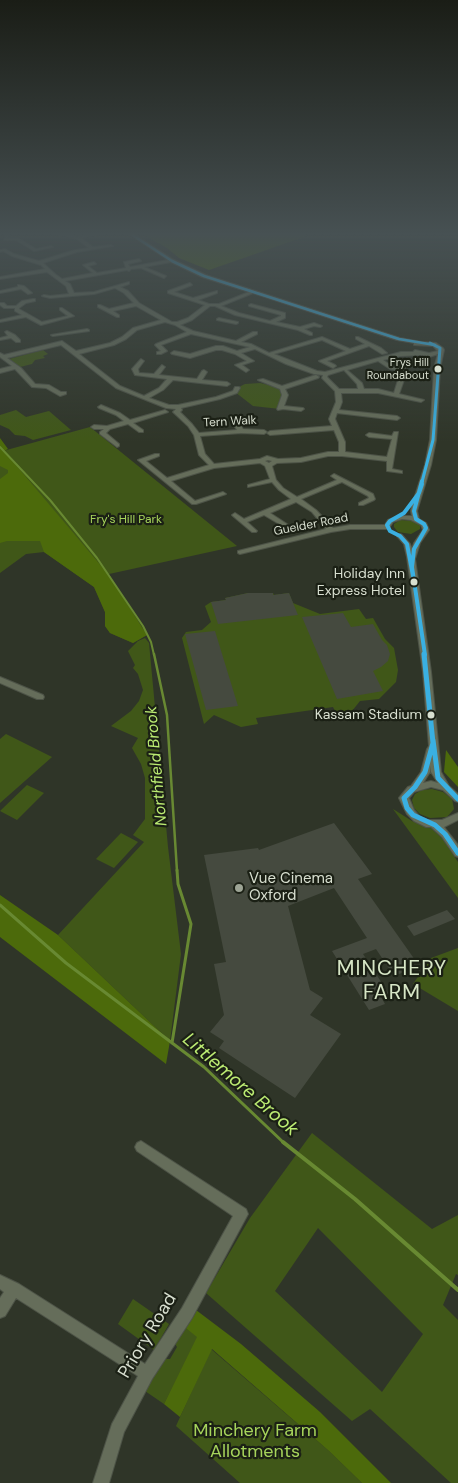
<!DOCTYPE html>
<style>
body{margin:0}
canvas{display:block;background:#2f3528}
</style>
<canvas width="458" height="1483"></canvas>
<script>
const c = document.querySelector('canvas').getContext('2d');
c.lineJoin = 'round';
function fill(path, color) { c.fillStyle = color; c.fill(path, 'evenodd'); }
const shape = rows => new Path2D(rows.map(r => 'M' + r).join(''));
function stroke(path, color, width, dash) { c.strokeStyle = color; c.lineWidth = width; c.lineCap = dash ? 'butt' : 'round'; c.setLineDash(dash || []); c.stroke(path); }
function drawText(font, color, halo, rows, align = 'center') {
  c.font = font + ' "DM Sans",sans-serif'; c.lineWidth = 4.5; c.setLineDash([]); c.textBaseline = 'middle'; c.strokeStyle = halo; c.fillStyle = color; for (const [text, x, y, turn = 0] of rows) {
    c.save(); c.translate(x, y); c.rotate((+turn || 0) * Math.PI / 180); c.textAlign = isNaN(turn) ? turn : align; if (halo) c.strokeText(text, 0, 0); c.fillText(text, 0, 0); c.restore();
  }
}
fill(shape([
 [43,350,48,354,43,356,45,358,35,360,32,364,20,367,9,359],
 [260,383,282,388,285,395,280,409,253,406,235,392,237,388,245,384],
 [16,410,26,417,49,411,71,430,33,440,25,436,15,435,9,429,0,425,0,415],
 [90,427,237,546,109,574,147,635,133,643,110,633,105,626,105,612,94,587,44,552,26,554,0,573,0,448,3,451],
 [400,520,414,521,420,525,420,529,411,534,398,532,394,527,394,524],
 [248,593,273,593,274,595,289,593,293,603,320,614,359,609,366,619,373,618,385,639,394,648,398,670,396,682,379,699,360,701,352,711,336,713,333,707,256,718,258,724,241,727,214,715,204,724,182,638,186,632,202,630,211,622,205,606,211,602,226,600,225,598],
 [145,638,149,643,168,847,181,954,170,1041,58,935,144,842,133,835,145,819,145,778,141,764,132,748,138,738,111,726,131,711,139,701,143,690,138,674,133,668,135,665,128,651,138,641],
 [6,734,52,757,0,803,0,739],
 [27,785,44,793,17,820,0,811],
 [432,789,443,792,452,799,454,809,447,817,430,818,420,814,414,808,412,800,415,794,422,790],
 [393,809,412,821,430,827,443,839,458,862,458,898],
 [121,833,138,842,114,868,96,859],
 [458,948,458,1011,413,984,431,958],
 [312,1133,432,1229,458,1215,458,1275,456,1274,443,1305,458,1320,458,1483,451,1483,370,1409,352,1421,206,1293,250,1218],
 [318,1228,423,1334,382,1392,275,1291],
 [133,1299,169,1324,154,1350,118,1324],
 [183,1326,198,1337,164,1404,145,1391,165,1359,170,1359,177,1347,174,1342],
 [211,1349,329,1451,362,1483,240,1483,176,1426]
]), '#405718');
fill(shape([
 [142,234,303,234,307,236,209,270,179,258,167,248],
 [0,438,8,449,4,451,108,574,147,635,133,643,110,633,105,626,105,612,94,587,44,552,40,541,7,541,0,543,0,479,8,473,8,470,0,466,0,448,3,450,0,447],
 [446,750,458,767,458,787,444,772],
 [0,895,58,935,170,1041,166,1064,0,937],
 [196,1310,241,1344,320,1412,391,1483,362,1483,329,1451,212,1349,180,1417,164,1404,197,1337,183,1326]
]), '#4c6a0b');
stroke(shape([
 [0,447,50,500,97,558,143,626,151,642,154,655]
]), '#688932', 2);
stroke(shape([
 [154,654,167,715,177,871]
]), '#688932', 2.5);
stroke(shape([
 [0,905,66,963,204,1067,284,1143],
 [172,1043,191,924,178,884,177,870]
]), '#688932', 3);
stroke(shape([
 [283,1142,355,1199,458,1290]
]), '#688932', 4);
fill(shape([
 [248,593,273,593,273,595,289,593,298,615,218,624,211,602,226,600,225,598],
 [343,613,351,627,373,624,382,640,387,645,390,654,388,661,381,667,373,671,383,691,337,699,302,617],
 [215,631,238,706,206,710,185,634],
 [334,823,372,874,358,879,415,960,405,964,409,970,394,976,376,949,363,954,389,994,381,997,385,1004,369,1010,332,951,367,938,334,888,288,906,310,990,323,998,310,1015,341,1034,295,1098,219,1048,224,1041,210,1032,224,1015,214,964,226,962,204,855,258,848,259,850],
 [447,910,455,919,414,936,407,926]
]), '#454a3f');
const minor = shape([
 [5,234,9,234,8,238,18,238,36,249,51,246,53,247,34,251,16,240,4,240,5,234],
 [58,234,78,237,98,234,81,238,93,247,111,245,113,246,77,252,43,263,55,274,62,279,93,273,83,265,94,262,96,264,88,266,97,273,126,268,124,262,139,259,141,261,128,264,130,267,168,260,129,234,134,234,174,260,206,275,400,338,421,342,436,343,443,348,444,350,440,368,436,440,431,465,417,511,419,519,426,523,429,530,420,543,415,559,431,672,441,772,449,786,458,794,458,802,455,801,443,790,431,787,414,792,409,798,414,810,420,817,427,820,442,820,458,813,458,820,444,827,458,845,458,857,455,856,442,837,431,827,426,827,414,821,407,814,399,798,408,787,411,786,421,772,427,749,429,746,423,672,407,557,404,544,397,536,400,534,402,535,410,544,412,549,414,543,423,530,421,525,411,520,402,519,393,522,389,528,387,529,350,529,331,532,240,554,238,553,238,551,326,529,312,512,296,502,270,513,293,528,293,530,291,531,264,515,247,522,257,531,256,532,252,532,233,516,232,515,235,513,244,519,291,499,279,490,272,482,248,487,248,485,270,479,265,466,260,463,214,468,171,481,195,501,223,492,226,494,196,504,192,504,138,460,155,454,159,454,159,456,146,461,167,478,209,465,199,455,194,435,188,426,173,412,176,409,166,408,116,388,61,345,7,358,21,368,35,384,49,385,61,392,66,392,66,394,60,396,46,388,32,387,15,369,0,373,0,369,12,366,0,357,0,353,4,355,62,341,76,351,110,343,122,337,133,328,161,320,136,306,113,311,119,315,119,317,117,317,98,307,98,305,100,305,109,309,134,303,124,293,115,288,94,294,50,298,42,296,44,295,50,296,69,294,66,286,47,272,0,279,0,277,45,269,41,265,12,256,3,251,0,252,0,250,5,249,14,254,39,261,75,250,89,248,77,239,58,234],
 [171,262,202,277,249,292,219,304,209,304,198,300,217,293,217,291,193,298,174,292,192,285,190,283,168,291,168,293,205,305,188,318,177,322,172,322,139,303,128,291,120,287,129,284,129,282,94,292,74,293,70,284,65,281,127,270,129,271,131,269,141,268,164,278,166,276,144,267,171,262],
 [253,293,397,340,414,343,414,345,433,346,438,351,429,353,415,350,413,352,401,352,325,372,317,371,274,354,322,340,346,351,319,361,333,368,336,366,335,365,327,361,369,346,382,354,387,353,381,348,358,337,356,337,356,339,365,344,350,349,322,337,269,353,251,344,241,342,257,334,257,332,253,332,236,341,193,331,180,325,192,320,210,306,215,306,235,315,298,330,310,335,312,335,312,333,304,329,314,326,320,327,322,326,314,323,300,327,276,322,285,318,285,313,251,304,249,305,249,306,281,315,281,316,270,321,239,313,221,306,253,293],
 [165,322,175,325,187,332,156,344,155,345,161,351,157,352,157,354,161,354,167,351,161,345,191,334,250,347,237,351,223,346,216,346,190,354,174,351,171,353,172,354,190,358,216,350,222,350,235,354,247,361,235,365,246,372,249,370,242,365,254,361,241,353,255,349,286,364,314,374,323,375,322,378,335,391,336,402,329,419,332,426,270,431,267,433,270,435,334,430,339,442,339,452,328,452,301,458,278,459,267,456,260,459,214,464,205,454,200,436,241,433,264,434,267,432,264,430,243,429,239,423,247,421,248,420,245,418,233,421,232,422,237,430,199,433,192,424,180,412,182,410,181,408,220,399,237,393,240,388,239,387,235,387,233,391,216,397,178,405,169,405,149,398,163,390,173,380,227,386,230,384,227,382,202,380,207,372,204,370,202,371,197,379,159,375,165,367,162,365,154,374,139,373,138,369,144,361,141,359,132,369,135,375,167,379,159,388,144,396,120,386,79,354,114,345,126,339,137,330,165,322],
 [438,354,434,368,430,440,425,465,412,505,411,511,412,516,399,516,388,520,385,525,350,525,333,528,316,510,301,499,342,482,368,496,369,498,359,503,359,505,363,505,374,500,375,499,373,494,334,474,331,476,337,480,297,497,283,488,276,480,272,466,277,463,301,462,328,456,342,456,387,461,387,471,402,473,402,471,392,469,398,432,394,432,392,436,369,433,366,435,369,437,392,439,387,457,345,452,345,442,335,419,337,413,397,420,400,418,397,416,339,410,342,402,341,393,378,393,421,402,424,400,399,394,404,380,401,378,398,380,394,393,378,389,364,389,362,383,347,370,378,361,390,369,403,371,405,370,405,368,393,367,383,360,401,356,422,355,429,357,438,354],
 [344,370,357,384,358,389,339,389,327,377,328,375,344,370],
 [268,460,272,461,269,463,265,461,268,460],
 [431,766,431,772,438,783,431,781,423,783,430,772,431,766],
 [18,285,24,286,32,293,28,294,21,289,0,293,0,291,18,287,18,285],
 [33,299,35,299,35,301,26,303,19,308,19,309,42,322,68,316,60,310,60,308,62,308,74,316,41,325,26,317,0,322,0,320,22,315,15,311,15,308,4,308,0,305,0,303,4,303,7,306,16,306,22,301,33,299],
 [219,318,238,322,238,323,236,324,217,320,217,319,219,318],
 [87,329,89,330,89,331,53,336,51,335,87,329],
 [7,331,15,335,20,340,20,342,16,342,11,338,0,340,0,338,8,336,5,332,7,331],
 [316,375,319,377,318,378,285,389,288,395,284,406,303,408,304,409,301,411,283,409,278,410,277,409,282,395,280,389,258,380,263,379,282,386,316,375],
 [101,405,120,413,130,420,165,410,168,412,133,423,143,430,143,432,139,432,128,424,110,429,106,433,119,444,119,446,117,447,100,434,100,432,104,429,94,429,91,427,94,425,107,426,124,421,116,415,99,408,98,407,101,405],
 [0,677,43,695,44,697,43,699,37,699,0,683,0,677],
 [141,1141,246,1209,248,1214,192,1318,152,1379,124,1432,109,1483,93,1483,112,1424,138,1376,16,1298,5,1316,0,1318,0,1298,4,1292,0,1289,0,1275,19,1284,145,1364,182,1308,233,1216,137,1151,135,1147,137,1143,141,1141]
]);
stroke(minor, '#4d5347', 2);
fill(minor, '#656d5a');
stroke(shape([
 [131,234,172,261,204,276,399,339,435,345]
]), '#3ab0e2', 2.5);
stroke(shape([
 [422,482,433,440,440,348,430,343]
]), '#3ab0e2', 3);
stroke(shape([
 [422,481,414,511,416,519,424,524,426,528,414,549,412,567,425,655],
 [413,576,407,544,400,536,390,531,387,525,390,521,404,513,419,493,422,484]
]), '#3ab0e2', 4);
stroke(shape([
 [424,654,433,743,425,772,415,787,404,798,407,808,413,815,435,825,445,834,458,853],
 [433,740,438,778,458,799]
]), '#3ab0e2', 5);
const sky = c.createLinearGradient(0, 0, 0, 442);
sky.addColorStop(0, '#1a1d16');
sky.addColorStop(0.53, '#475153');
sky.addColorStop(1, '#47515300');
c.fillStyle = sky;
c.fillRect(0, 0, 458, 442);
for (const [x, y, r, color] of [
 [438,369,4.5,"#d8dfd0"],
 [414,582,4.5,"#d8dfd0"],
 [431,715,4.5,"#d8dfd0"],
 [239,888,5,"#9da495"]
]) { const dot = new Path2D(); dot.arc(x, y, r, 0, 2 * Math.PI); c.fillStyle = color; c.fill(dot); stroke(dot, '#1b2015', 2); }
drawText('11px', '#d8dfd0', '#1b2015', [
 ["Frys Hill",429,363],
 ["Roundabout",429,376]
], 'right');
drawText('12px', '#d8dfd0', '#1b2015', [
 ["Tern Walk",230,422,-3],
 ["Guelder Road",311,525,-11]
]);
drawText('12px', '#a6d45b', '#1b2015', [
 ["Fry's Hill Park",126,520]
]);
drawText('14px', '#d8dfd0', '#1b2015', [
 ["Holiday Inn",405,574],
 ["Express Hotel",405,591],
 ["Kassam Stadium",422,715]
], 'right');
drawText('15px', '#d8dfd0', '#1b2015', [
 ["Vue Cinema",249,879],
 ["Oxford",249,896]
], 'left');
drawText('italic 16px', '#bcec73', '#1b2015', [
 ["Northfield Brook",157,766,-95]
]);
drawText('18px', '#d8dfd0', '#1b2015', [
 ["Priory Road",148,1336,-59]
]);
drawText('18px', '#a6d45b', '#1b2015', [
 ["Minchery Farm",255,1431],
 ["Allotments",255,1452]
]);
drawText('italic 19px', '#bcec73', '#1b2015', [
 ["Littlemore Brook",240,1085,41]
]);
c.letterSpacing = '1px';
drawText('21px', '#d7e6c6', '#1b2015', [
 ["MINCHERY",392,969],
 ["FARM",392,993]
]);
c.letterSpacing = '0px';
</script>
